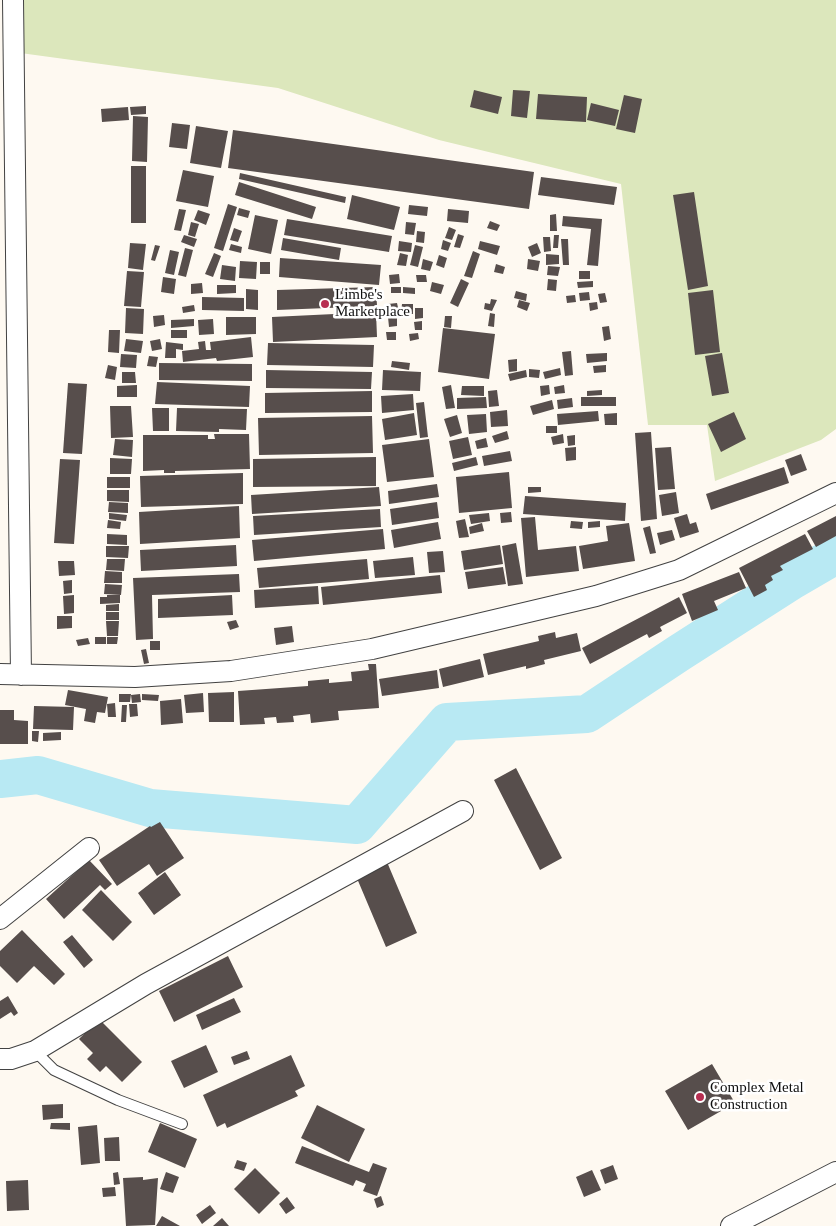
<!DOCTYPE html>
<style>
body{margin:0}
canvas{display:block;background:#fef9f1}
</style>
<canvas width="836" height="1226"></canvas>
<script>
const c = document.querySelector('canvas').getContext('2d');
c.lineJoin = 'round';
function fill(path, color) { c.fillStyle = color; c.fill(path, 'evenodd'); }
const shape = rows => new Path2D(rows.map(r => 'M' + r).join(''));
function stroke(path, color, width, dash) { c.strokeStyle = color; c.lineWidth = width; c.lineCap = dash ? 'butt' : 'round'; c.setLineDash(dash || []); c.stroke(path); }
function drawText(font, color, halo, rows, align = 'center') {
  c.font = font + ' Georgia,serif'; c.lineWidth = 5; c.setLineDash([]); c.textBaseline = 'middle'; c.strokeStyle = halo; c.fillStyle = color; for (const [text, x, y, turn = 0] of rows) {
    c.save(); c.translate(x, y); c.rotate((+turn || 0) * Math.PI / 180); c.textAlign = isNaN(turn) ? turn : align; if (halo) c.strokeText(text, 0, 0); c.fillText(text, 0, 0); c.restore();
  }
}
fill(shape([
 [13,0,836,0,836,429,821,440,715,481,707,425,648,425,621,184,439,140,278,88,13,52]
]), '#dce7bc');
stroke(shape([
 [0,779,38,775,150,808,357,825,447,722,587,714,679,653,793,580,836,555]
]), '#b8e9f3', 38);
fill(shape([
 [474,90,502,97,498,114,470,107],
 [513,90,530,91,527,118,511,116],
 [538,94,587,97,586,122,536,119],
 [624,95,642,99,635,133,616,129],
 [591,103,619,110,615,126,587,120],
 [146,106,146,114,131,115,130,107],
 [128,107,129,120,102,122,101,109],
 [133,116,148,117,147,162,132,161],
 [172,123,190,125,187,149,169,147],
 [196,126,228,131,221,168,190,163],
 [233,130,534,172,529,209,228,168],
 [131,166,146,166,146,223,131,223],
 [183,170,214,176,208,207,176,201],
 [240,173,346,197,345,203,239,179],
 [541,177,617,187,614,205,538,195],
 [239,182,316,207,312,219,235,195],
 [694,192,708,286,688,290,673,195],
 [352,195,400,207,394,230,347,219],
 [228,204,237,207,223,251,214,248],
 [409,205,428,207,427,216,408,214],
 [239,208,250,211,248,218,237,215],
 [179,209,186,210,181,231,174,230],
 [448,209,469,211,468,223,447,221],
 [198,210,210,214,206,225,194,220],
 [556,214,557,231,550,231,550,215],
 [255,215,278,220,271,254,248,249],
 [563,216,602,219,598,266,587,265,591,229,562,226],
 [287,219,392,236,389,252,284,235],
 [490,221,500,225,497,231,487,228],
 [191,222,199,224,195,237,188,235],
 [406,222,416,223,414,235,405,234],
 [449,227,456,230,452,240,445,238],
 [234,228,242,231,238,242,230,240],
 [417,231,425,232,424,243,416,242],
 [458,234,464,236,460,248,454,247],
 [184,235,197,239,194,247,181,242],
 [554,235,559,235,558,248,553,248],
 [543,237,550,237,551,251,544,252],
 [283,238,341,248,339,260,281,250],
 [561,239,568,239,569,265,563,265],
 [443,240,451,243,448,251,441,249],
 [399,241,412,243,411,252,398,251],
 [480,241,500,246,497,255,478,249],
 [130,243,146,244,143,270,128,268],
 [537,243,541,253,532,257,528,247],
 [231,244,242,247,241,253,229,250],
 [155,245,160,246,155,261,151,260],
 [415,245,423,247,418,267,410,265],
 [185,248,193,250,186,277,178,275],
 [170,250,179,252,174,275,165,273],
 [473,251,480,254,472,278,464,276],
 [214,253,221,256,213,277,205,274],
 [400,253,408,255,406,266,397,265],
 [546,254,559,255,559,264,546,265],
 [439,255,447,258,444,268,436,265],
 [280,258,381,265,379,285,279,277],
 [423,259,433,262,430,271,421,269],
 [528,259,540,261,538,271,527,269],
 [240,261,257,262,256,279,239,278],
 [260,262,270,262,270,274,260,274],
 [496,264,505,267,503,274,494,272],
 [222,265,236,267,235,281,220,279],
 [548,266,560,267,558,276,547,275],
 [127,271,144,272,141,307,124,306],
 [579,271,590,271,590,279,579,279],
 [399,274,400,283,390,284,389,275],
 [416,275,426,275,427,282,417,282],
 [163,277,176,279,174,294,161,292],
 [461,279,469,283,458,307,450,303],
 [548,279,557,280,556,291,547,290],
 [593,281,593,287,578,288,577,282],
 [432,282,444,285,441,294,430,291],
 [202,283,203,293,191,294,191,284],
 [217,285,236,285,236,293,217,294],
 [376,287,377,306,277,310,277,290],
 [391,287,401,287,401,293,391,293],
 [403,287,415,288,415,294,403,293],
 [246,289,258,290,258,310,246,309],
 [713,290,720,352,695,355,688,293],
 [516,291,527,294,526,301,514,298],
 [589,292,590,300,580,301,579,293],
 [605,293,607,302,600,303,598,294],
 [575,295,576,302,567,303,566,296],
 [202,297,244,298,244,311,202,310],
 [491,299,497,300,492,311,484,309,485,303,490,304],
 [519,300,530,303,527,311,517,307],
 [597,302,598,309,590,311,589,303],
 [397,303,399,312,389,313,388,304],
 [402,304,413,304,413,314,401,313],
 [194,305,195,311,183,313,182,307],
 [126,308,144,309,143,334,125,333],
 [415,308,423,308,423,318,415,319],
 [376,312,377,337,273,342,272,317],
 [490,313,495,314,494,327,488,326],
 [164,315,165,325,154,327,153,316],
 [397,316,397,326,389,327,388,317],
 [445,316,452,316,451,328,444,327],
 [226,317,256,317,256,334,226,335],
 [194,319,194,326,171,328,171,320],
 [213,319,214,334,199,335,198,320],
 [422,321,422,330,415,330,414,322],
 [609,326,611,339,604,341,602,327],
 [443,328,495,334,489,379,438,372],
 [109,330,120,330,119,353,108,352],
 [171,330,187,330,187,338,171,338],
 [386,332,396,332,396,340,387,340],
 [418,333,419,339,410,341,409,334],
 [251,337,253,357,217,361,216,358,183,362,182,351,199,349,198,342,205,341,206,350,211,350,210,342],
 [126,339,143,341,141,353,124,351],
 [160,339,162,349,152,351,150,341],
 [166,342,183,344,183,350,176,349,176,358,165,358],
 [268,343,374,345,373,367,267,365],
 [571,351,573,375,565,376,562,352],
 [607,353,607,361,587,363,586,354],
 [722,353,729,393,712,396,705,356],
 [121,354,137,355,136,368,120,367],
 [149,356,158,357,156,367,147,366],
 [517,359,517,371,509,372,508,360],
 [392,361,410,363,409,370,391,367],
 [159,363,252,364,252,381,159,380],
 [108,365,117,367,115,380,105,378],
 [606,365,606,372,594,373,593,366],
 [560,368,561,375,545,379,543,372],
 [529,369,540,370,539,378,529,377],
 [266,370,372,372,371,389,266,388],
 [383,370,421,372,420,391,382,390],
 [526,370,527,377,510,381,508,374],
 [122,372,135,372,136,383,122,383],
 [157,382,250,386,249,407,155,404],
 [68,383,87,384,82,454,63,453],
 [137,385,137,397,117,397,117,386],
 [451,385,455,408,446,409,442,387],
 [549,385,550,394,541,396,540,386],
 [564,385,565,393,555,394,554,387],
 [462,386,484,386,484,396,461,395],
 [497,390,499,406,489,407,488,391],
 [602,390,602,395,587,396,587,391],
 [372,391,372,412,265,413,265,393],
 [413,394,414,410,382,413,381,396],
 [486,397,487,408,457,409,457,398],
 [581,397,616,397,616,406,581,406],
 [572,398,573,407,558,409,557,400],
 [552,400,554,409,533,415,530,406],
 [424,402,428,437,420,438,416,403],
 [110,406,131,406,133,437,111,438],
 [152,408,169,408,169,431,153,431],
 [177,408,247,409,246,430,219,429,219,432,176,431],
 [507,410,508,426,491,427,490,412],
 [598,411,599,421,558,425,557,414],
 [734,412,746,439,721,452,708,424],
 [414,413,417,435,385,440,382,419],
 [617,413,617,425,605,425,604,414],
 [486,414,487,432,469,434,467,415],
 [457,415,462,433,450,437,444,419],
 [372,416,373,453,259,455,258,418],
 [546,426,557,426,557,433,546,433],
 [507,431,509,439,495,443,492,436],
 [651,432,657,519,641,521,635,433],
 [214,434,249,434,250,469,175,471,175,473,164,473,164,470,143,471,143,435,208,435,208,439,215,439],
 [563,434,564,443,553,445,551,437],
 [575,435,575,445,568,446,567,436],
 [468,437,472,455,453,459,449,441],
 [486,438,488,447,477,449,475,441],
 [115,439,133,440,132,457,113,455],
 [429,439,434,477,387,482,382,445],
 [576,447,576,460,566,461,565,448],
 [671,447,675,489,658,490,655,448],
 [510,451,512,461,484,466,482,456],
 [801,454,807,470,791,476,785,460],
 [376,457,376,486,253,487,253,459],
 [476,457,478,465,454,471,452,463],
 [110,458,132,459,131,474,110,474],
 [60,459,80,460,74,544,54,543],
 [784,467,789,483,711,510,706,494],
 [509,472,512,508,459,513,456,477],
 [243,473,243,504,141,507,140,476],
 [107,477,130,477,130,488,107,488],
 [437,484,439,497,389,504,388,491],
 [379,487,381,506,252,514,251,495],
 [528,487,541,487,541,492,528,493],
 [107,490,129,490,129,502,107,501],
 [676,492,679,513,662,516,659,495],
 [525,496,626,503,625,521,523,514],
 [109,502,128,503,128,513,108,512],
 [437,502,439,518,392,525,390,509],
 [239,506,240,538,140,544,139,512],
 [380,509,381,527,254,535,253,516],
 [511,512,512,522,501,523,500,513],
 [109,513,127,515,126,521,109,519],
 [489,513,490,521,471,524,469,515],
 [687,514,690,524,696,522,699,532,680,538,674,518],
 [836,516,836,536,816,547,807,531],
 [535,517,538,550,576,546,579,571,526,577,521,518],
 [465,519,469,537,459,538,456,521],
 [108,520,121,522,120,529,107,528],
 [571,521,583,522,582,529,570,528],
 [600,521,600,527,588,528,588,522],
 [438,522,441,539,394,548,391,530],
 [482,523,484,531,470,534,469,527],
 [629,523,635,561,583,569,579,546,608,541,606,526],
 [650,526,656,553,650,554,643,528],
 [383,529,385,549,254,561,252,540],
 [672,530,675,540,660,545,657,533],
 [107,534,127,535,127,545,107,544],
 [805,534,813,549,780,566,783,570,771,576,773,580,765,585,767,590,754,597,739,568],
 [516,543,523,584,508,586,502,546],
 [236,545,237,566,141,571,140,550],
 [500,545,503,564,464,570,461,551],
 [106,546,129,546,128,558,106,557],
 [443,551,445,572,429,573,427,552],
 [413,557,415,575,375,578,373,561],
 [107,559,125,559,124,571,106,570],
 [367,559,369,579,259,588,257,568],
 [58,561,74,561,75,575,59,576],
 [503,567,506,584,468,589,465,572],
 [105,571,122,572,122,583,104,583],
 [739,572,746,588,714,601,718,610,692,621,682,594],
 [239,574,240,592,152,595,153,639,136,640,133,578],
 [440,575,442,593,323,605,321,587],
 [72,580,72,593,64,594,63,581],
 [105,584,122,585,121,595,104,594],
 [318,586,319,604,255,608,254,590],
 [74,595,74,613,64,614,63,596],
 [107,595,120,595,120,603,100,604,100,597,107,597],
 [232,595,233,615,158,618,158,599],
 [679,597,687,613,660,627,662,631,649,638,647,634,590,664,582,648],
 [119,604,119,611,106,611,106,605],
 [106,612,119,612,119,620,106,620],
 [57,616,72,616,72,628,57,629],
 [236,620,239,627,230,630,227,622],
 [106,621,119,621,118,636,107,636],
 [292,626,294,642,276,645,274,628],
 [555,632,556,638,577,633,581,651,544,660,545,664,526,669,526,666,488,675,483,654,539,641,538,636],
 [95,637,106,637,106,644,95,644],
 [107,637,118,637,117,644,107,644],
 [88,638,90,644,78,646,76,640],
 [150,641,160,641,160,650,150,650],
 [146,649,149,663,144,664,141,650],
 [480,659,484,677,443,687,439,669],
 [368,664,376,664,379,708,338,711,339,720,311,723,310,714,293,716,294,722,277,723,276,717,264,718,265,724,240,725,238,691,308,686,308,681,329,679,329,683,352,681,351,672,369,670],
 [437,670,439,688,382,696,379,679],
 [68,690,108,697,105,713,97,712,95,723,84,721,86,709,65,705],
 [234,692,234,722,209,722,208,693],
 [203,693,204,712,186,713,184,695],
 [119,694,131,694,130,702,119,702],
 [140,694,141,702,132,703,131,695],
 [142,694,159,695,158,701,142,700],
 [181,699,183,723,161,725,160,701],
 [115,703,116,717,108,717,107,704],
 [129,704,137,704,138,716,130,717],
 [122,705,127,705,126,722,121,722],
 [34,706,74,707,73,730,33,729],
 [0,710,14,710,14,720,28,721,28,744,0,744],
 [32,731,39,731,38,742,32,741],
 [61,732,61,740,43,741,43,733],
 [516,768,562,858,540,870,494,780],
 [160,822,184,858,157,876,149,864,117,886,99,860,150,826,151,827],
 [89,860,112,884,105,890,100,885,64,919,46,899],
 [387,862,417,933,386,947,356,876],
 [165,872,181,895,154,915,138,893],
 [101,890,132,922,113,941,82,910],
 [22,930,65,974,54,985,34,966,17,983,0,966,0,951],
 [72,935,93,960,84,968,63,942],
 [228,956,243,987,174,1022,159,991],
 [8,996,18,1013,14,1016,11,1012,0,1019,0,1001],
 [234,998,241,1012,202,1030,196,1015],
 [99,1019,142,1062,122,1082,106,1066,100,1072,87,1059,93,1053,79,1039],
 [206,1045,218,1072,184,1088,171,1061],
 [247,1051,250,1059,234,1065,231,1057],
 [291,1055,305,1086,295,1091,298,1096,227,1128,225,1123,217,1127,203,1095],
 [712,1064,735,1103,688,1130,665,1091],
 [63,1104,63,1118,43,1120,42,1105],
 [317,1105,365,1129,349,1162,301,1138],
 [51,1123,70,1123,70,1130,50,1129],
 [160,1123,197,1139,185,1168,148,1152],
 [97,1125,100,1163,81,1165,78,1127],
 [119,1137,120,1161,105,1161,104,1138],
 [302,1146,369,1172,373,1163,387,1168,377,1196,363,1191,366,1184,356,1180,353,1186,295,1163],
 [237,1160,247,1163,244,1171,234,1168],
 [613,1165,618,1179,605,1184,600,1170],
 [255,1168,280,1193,259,1214,234,1189],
 [592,1170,601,1190,584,1197,576,1177],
 [118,1172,120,1184,114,1185,113,1173],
 [166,1172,179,1177,173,1193,160,1189],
 [143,1177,143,1180,158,1178,155,1225,126,1226,123,1178],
 [28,1180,29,1210,7,1211,6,1181],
 [115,1187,116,1196,103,1197,102,1188],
 [381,1196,384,1205,377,1208,374,1199],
 [287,1197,295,1208,286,1214,279,1204],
 [210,1205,216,1213,202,1224,196,1215],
 [162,1216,180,1226,156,1226],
 [222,1218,229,1226,213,1226]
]), '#574e4c');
const lane = shape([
 [35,1051,54,1070,118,1100,182,1124]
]);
const street = shape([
 [13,0,21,675],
 [0,674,135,677,231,671,372,649,596,596,679,570,836,493],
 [0,919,89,848],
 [0,1059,11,1059,35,1051,146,984,463,811],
 [731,1226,836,1172]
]);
stroke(lane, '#424242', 12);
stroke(street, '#424242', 22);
stroke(lane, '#fff', 10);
stroke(street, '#fff', 20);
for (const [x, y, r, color] of [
 [325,304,5,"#b72e51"],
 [700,1097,5,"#b72e51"]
]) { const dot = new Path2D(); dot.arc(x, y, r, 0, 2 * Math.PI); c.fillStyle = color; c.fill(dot); stroke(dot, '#fff', 2); }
drawText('15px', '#0f0f0f', '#fff', [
 ["Limbe's",335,295],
 ["Marketplace",335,312],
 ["Complex Metal",710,1088],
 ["Construction",710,1105]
], 'left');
</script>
